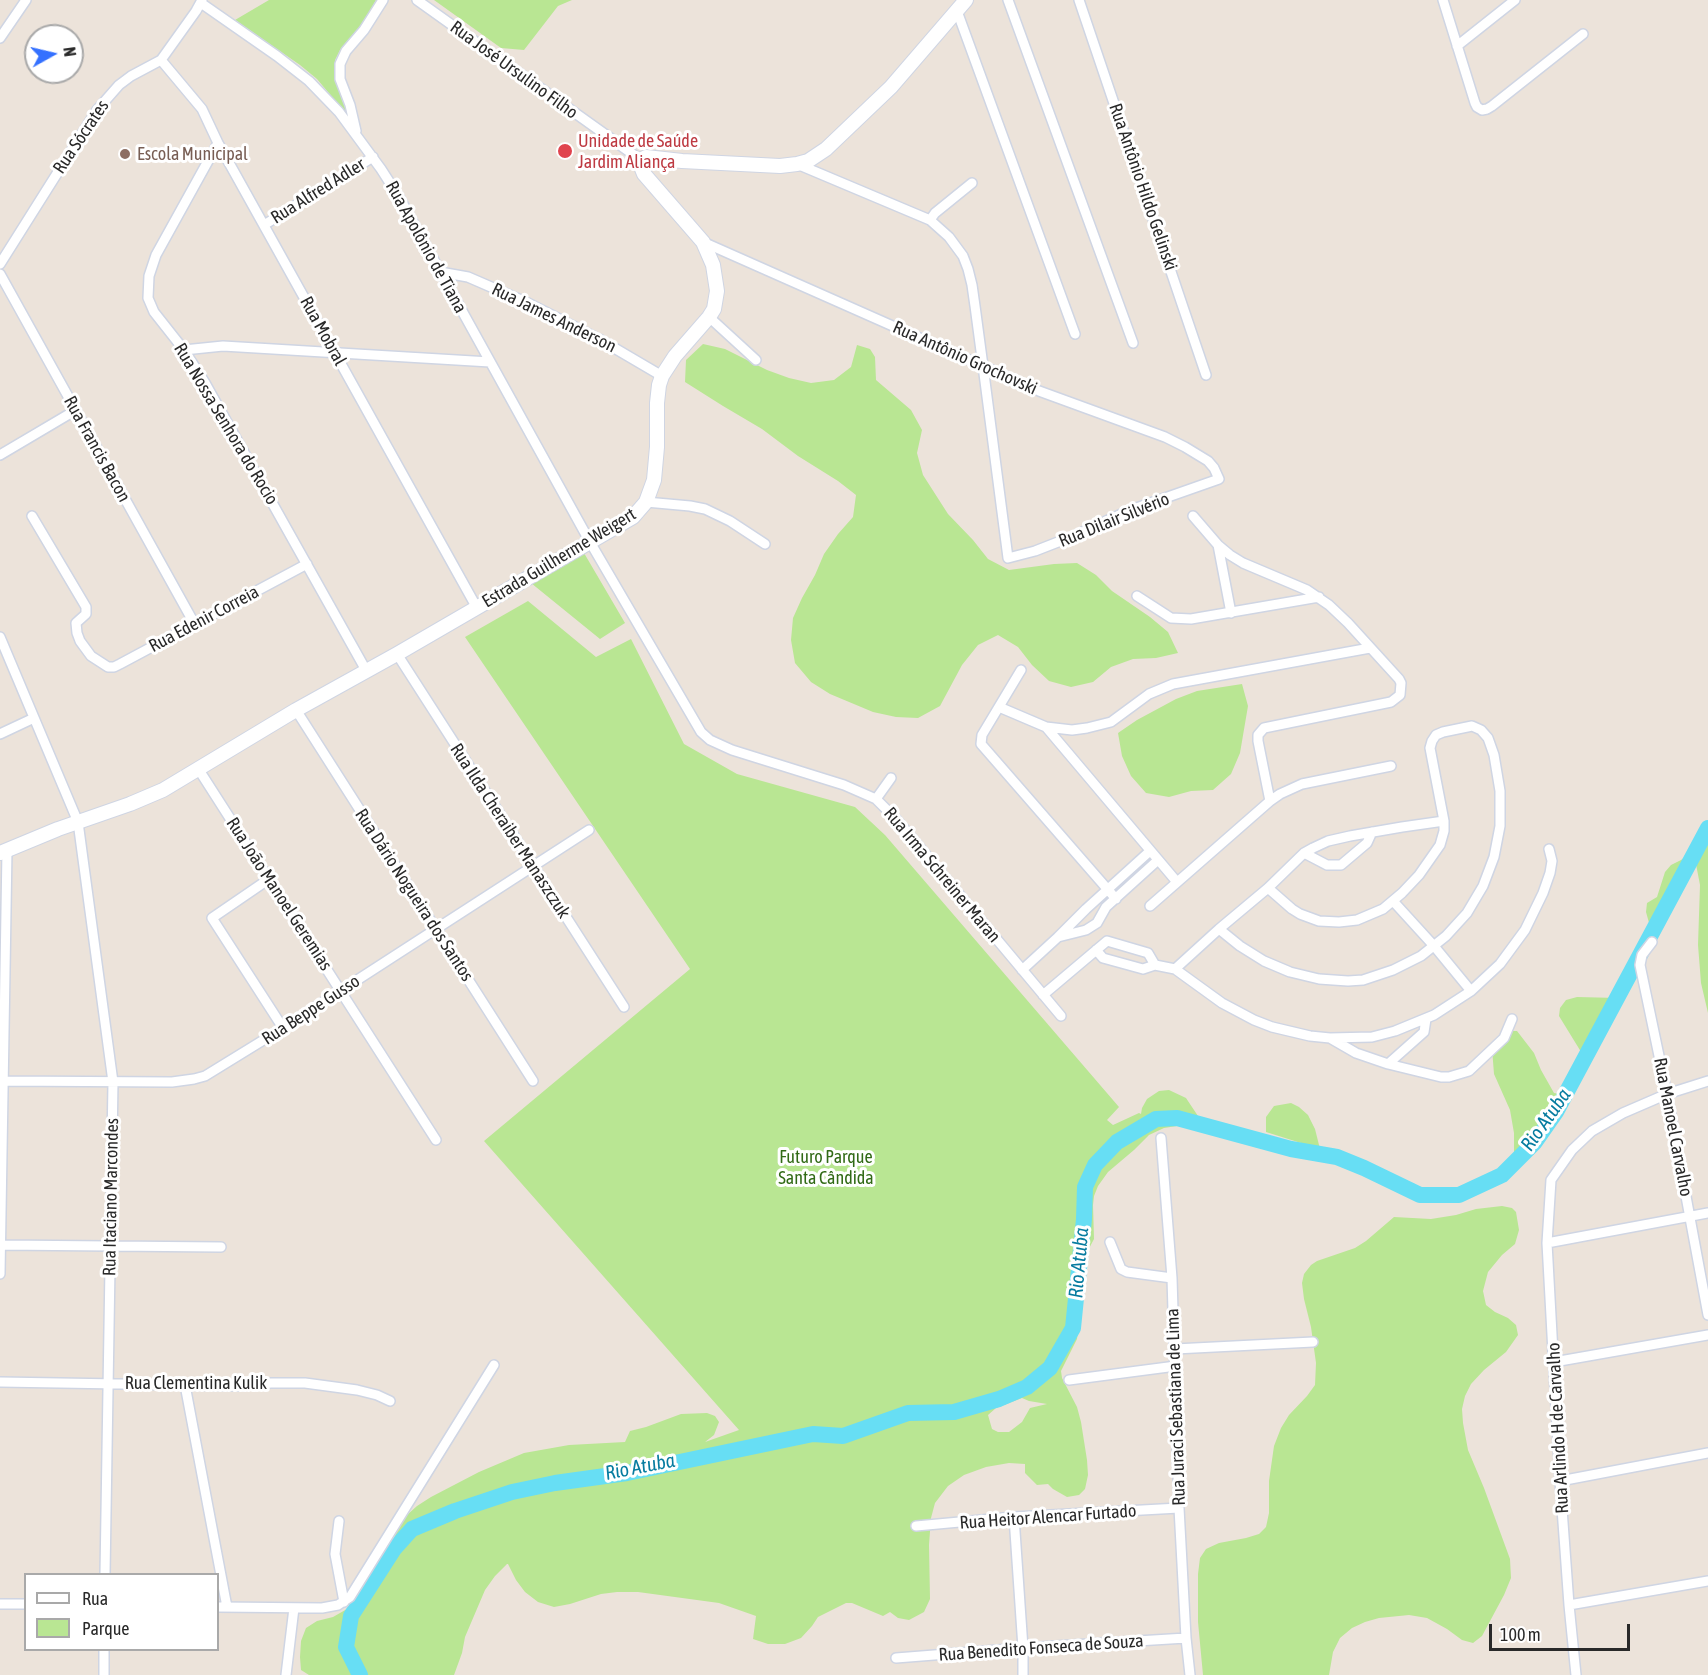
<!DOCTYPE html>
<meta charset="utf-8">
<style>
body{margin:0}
#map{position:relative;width:1708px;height:1675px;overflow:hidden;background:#ece3da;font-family:"Asap Condensed",sans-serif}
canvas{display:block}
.legend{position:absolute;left:24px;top:1573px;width:195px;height:78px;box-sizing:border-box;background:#fff;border:2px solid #a9a9a9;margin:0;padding:8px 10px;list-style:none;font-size:18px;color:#292929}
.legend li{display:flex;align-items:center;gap:12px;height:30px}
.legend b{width:30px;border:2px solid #a9a9a9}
.north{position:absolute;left:24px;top:24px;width:60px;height:60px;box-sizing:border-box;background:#fff;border:2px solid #a9a9a9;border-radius:50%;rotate:82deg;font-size:16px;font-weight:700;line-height:24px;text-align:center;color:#292929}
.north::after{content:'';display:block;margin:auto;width:21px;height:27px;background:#3571ff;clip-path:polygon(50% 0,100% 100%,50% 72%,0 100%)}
.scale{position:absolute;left:1489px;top:1624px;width:141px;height:27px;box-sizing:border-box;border:3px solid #292929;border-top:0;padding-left:8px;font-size:18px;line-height:21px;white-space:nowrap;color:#292929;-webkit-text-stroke:4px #fff;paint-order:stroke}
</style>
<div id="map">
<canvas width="1708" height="1675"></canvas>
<ul class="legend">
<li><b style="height:8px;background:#fff"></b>Rua</li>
<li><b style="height:16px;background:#b9e693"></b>Parque</li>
</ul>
<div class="north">N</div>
<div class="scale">100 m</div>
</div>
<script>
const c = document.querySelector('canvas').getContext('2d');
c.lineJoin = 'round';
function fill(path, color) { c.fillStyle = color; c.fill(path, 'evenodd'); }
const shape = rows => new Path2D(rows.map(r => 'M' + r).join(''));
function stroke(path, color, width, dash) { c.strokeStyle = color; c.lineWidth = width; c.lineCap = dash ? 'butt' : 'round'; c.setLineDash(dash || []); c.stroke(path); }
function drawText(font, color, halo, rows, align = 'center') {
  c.font = font + ' "Asap Condensed",sans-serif'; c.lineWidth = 6; c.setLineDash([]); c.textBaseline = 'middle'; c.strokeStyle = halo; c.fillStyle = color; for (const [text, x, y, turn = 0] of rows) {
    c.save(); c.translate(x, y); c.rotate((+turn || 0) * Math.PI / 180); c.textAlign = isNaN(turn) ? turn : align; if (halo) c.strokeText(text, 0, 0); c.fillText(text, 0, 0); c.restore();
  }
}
fill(shape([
 [269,0,376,0,362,25,340,50,335,60,335,80,348,116,317,79,300,65,235,20],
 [434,0,572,0,558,6,524,50,501,48],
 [703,344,725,349,767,370,789,378,811,383,834,380,851,367,857,345,870,349,875,357,876,380,911,410,922,430,917,453,923,475,948,514,973,540,988,559,1009,570,1054,564,1077,563,1096,575,1112,591,1150,617,1168,632,1178,653,1156,658,1133,659,1111,667,1093,682,1071,687,1049,681,1032,665,1018,647,998,635,978,645,962,665,940,706,918,718,896,717,873,712,830,694,811,682,795,663,791,640,793,618,802,598,815,575,824,554,838,534,853,517,856,495,838,481,798,456,762,429,723,406,685,382,686,360],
 [584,553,625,623,600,639,531,583],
 [528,601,596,657,631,639,684,744,737,774,855,807,885,835,1119,1107,1107,1120,1113,1125,1139,1113,1141,1114,1142,1108,1147,1099,1159,1091,1169,1090,1186,1098,1202,1122,1164,1128,1149,1135,1134,1150,1108,1172,1098,1186,1094,1196,1093,1205,1094,1239,1084,1258,1083,1286,1077,1339,1061,1371,1062,1378,1077,1407,1081,1422,1087,1460,1088,1475,1085,1489,1079,1495,1067,1497,1053,1489,1048,1484,1037,1485,1025,1473,1025,1464,1009,1463,986,1467,964,1475,948,1486,935,1503,931,1518,929,1545,930,1599,924,1612,909,1620,898,1618,890,1612,883,1616,852,1603,846,1603,818,1617,812,1626,801,1638,785,1644,768,1644,753,1639,756,1616,719,1603,638,1592,617,1592,601,1594,570,1604,554,1607,538,1602,525,1592,516,1580,508,1564,507,1564,495,1576,485,1590,465,1637,462,1653,454,1675,309,1675,301,1670,300,1657,301,1641,306,1628,317,1621,333,1617,347,1609,367,1581,407,1515,417,1506,431,1497,479,1472,524,1453,569,1445,625,1442,630,1431,646,1427,681,1414,707,1413,715,1416,719,1422,714,1435,705,1442,739,1430,484,1141,690,969,465,637],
 [1022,1398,1029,1401,1047,1404,1030,1408,1022,1422,1009,1432,998,1432,992,1429,988,1415,996,1408],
 [1242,684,1248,706,1240,753,1231,774,1213,790,1191,791,1169,797,1146,793,1131,776,1122,756,1118,733,1137,720,1176,699,1197,691],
 [1708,841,1708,1013,1701,983,1698,945,1700,885,1695,859,1689,856,1684,861,1651,930,1646,912,1647,903,1657,897,1665,872,1671,865,1681,860],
 [1577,997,1618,998,1586,1060,1559,1016,1560,1008,1566,1000],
 [1503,1031,1517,1031,1534,1053,1541,1070,1554,1093,1568,1095,1549,1126,1528,1148,1514,1159,1514,1133,1510,1110,1494,1074,1492,1048],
 [1291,1103,1299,1107,1308,1115,1315,1129,1320,1149,1266,1132,1266,1117,1274,1106],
 [1502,1206,1512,1208,1516,1212,1519,1230,1515,1244,1502,1255,1488,1272,1483,1291,1486,1305,1495,1312,1508,1318,1516,1325,1518,1335,1506,1352,1484,1370,1471,1384,1465,1396,1462,1409,1463,1423,1468,1450,1484,1488,1510,1559,1511,1578,1504,1595,1482,1636,1473,1643,1462,1640,1447,1629,1427,1618,1409,1615,1379,1618,1365,1622,1352,1628,1340,1638,1333,1652,1329,1675,1203,1675,1198,1622,1198,1574,1200,1558,1206,1549,1219,1543,1246,1538,1259,1534,1266,1527,1269,1513,1269,1481,1274,1446,1281,1428,1289,1415,1307,1396,1315,1385,1316,1363,1311,1327,1304,1299,1302,1283,1304,1274,1311,1265,1317,1261,1355,1248,1366,1241,1394,1217,1431,1219,1456,1215,1476,1209]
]), '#b9e693');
stroke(shape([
 [360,1675,346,1647,351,1616,394,1549,412,1529,455,1511,512,1492,555,1483,627,1473,813,1434,843,1436,908,1413,954,1412,999,1399,1027,1387,1050,1368,1073,1328,1084,1219,1085,1187,1095,1165,1117,1142,1156,1119,1177,1118,1291,1149,1337,1157,1364,1168,1420,1195,1459,1195,1502,1175,1535,1142,1556,1112,1708,828]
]), '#67def4', 16);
const street = shape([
 [417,0,641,160],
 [1008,0,1133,343],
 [1079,0,1206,375],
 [1443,0,1475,103,1477,107,1482,110,1487,109,1492,106,1583,34],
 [201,3,277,56,309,81,339,112,381,169,399,197,590,542,701,732,710,740,732,750,844,785,876,799,897,820,1061,1016],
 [957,11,1075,334],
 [0,38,26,0],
 [1457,46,1515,0],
 [161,60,202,109,218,143,477,608],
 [356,131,350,105,340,79,340,64,346,51,364,30,383,0],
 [218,143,156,255,149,276,148,298,154,312,184,350,205,383,367,672],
 [930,220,935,213,972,183],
 [264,225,373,157],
 [703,242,983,366,1039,391,1165,437,1185,447,1208,461,1214,468,1219,479,1128,511,1076,535,1035,551,1008,558,983,366,975,306,972,285,968,269,963,256,949,237,930,220,797,164],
 [0,264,97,110,119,85,131,76,161,60,196,11,202,0],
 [440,272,468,277,528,303,599,339,662,376],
 [0,274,194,623],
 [709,317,756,360],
 [184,350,223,346,490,362],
 [0,455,76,410],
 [646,502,690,506,705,509,730,521,765,544],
 [32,516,86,607,86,614,76,623,77,633,80,641,91,656,108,667,114,667,120,664,307,564],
 [1193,516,1218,545,1230,555,1243,563,1307,590,1329,605,1348,623,1399,679,1401,683,1400,695,1391,702,1264,728,1258,735,1258,741,1270,801],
 [1218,545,1231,613],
 [1137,596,1171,618,1191,619,1319,597],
 [0,637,78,822,113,1082,105,1574],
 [397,654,624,1007],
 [1021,670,982,735,981,744,1116,899],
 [999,707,1046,727,1072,730,1087,728,1111,722,1149,694,1173,684,1370,648],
 [296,710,533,1081],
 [1046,727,1177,882],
 [0,734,34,718],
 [199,770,436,1140],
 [876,799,891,778],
 [1150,851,1086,909,1058,937,1086,930,1097,923,1106,907,1158,860],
 [1304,853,1327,865,1341,865,1367,843,1372,832],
 [269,879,212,918,283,1028],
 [1393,901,1434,946,1471,991],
 [1150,906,1270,801,1280,794,1302,784,1391,766],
 [1219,929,1240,946,1264,961,1290,972,1319,979,1348,981,1363,980,1393,970,1421,956,1446,936,1467,913,1483,886,1494,857,1500,826,1500,791,1494,755,1488,738,1481,730,1472,726,1443,732,1436,735,1432,741,1430,748,1444,821,1444,831,1440,845,1419,875,1402,893,1383,909,1357,920,1339,922,1319,921,1300,914,1292,909,1268,888],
 [1652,942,1642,955,1640,965,1667,1094,1708,1315],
 [1096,950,1103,958,1143,969,1155,965,1175,969,1222,1003,1254,1020,1272,1027,1310,1036,1330,1038,1372,1037,1395,1031,1434,1015,1471,991,1500,964,1525,930,1543,893,1550,873,1552,861,1549,849],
 [1175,969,1219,929,1268,888,1304,853,1313,848,1328,841,1350,836,1402,827,1444,821],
 [1022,970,1058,937],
 [1043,995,1107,941,1148,953,1155,965],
 [1330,1038,1356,1053,1388,1064,1441,1077,1449,1077,1469,1071,1504,1038,1512,1019],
 [1388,1064,1424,1032,1426,1019],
 [0,1081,172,1082,194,1079,205,1076,283,1028,589,830],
 [1161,1138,1172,1278,1179,1508,1186,1638,1190,1675],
 [1110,1242,1121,1269,1127,1272,1172,1278],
 [1547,1243,1708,1213],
 [0,1245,221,1247],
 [0,1274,7,850],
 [1175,1349,1313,1342],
 [1554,1362,1708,1335],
 [1069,1380,1176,1366],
 [0,1382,239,1386,271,1383,305,1383,357,1390,377,1395,390,1401],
 [185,1385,227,1607],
 [1560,1481,1708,1453],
 [1014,1517,1023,1648,1023,1675],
 [339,1521,335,1554,344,1602],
 [916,1526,1014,1517,1179,1508],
 [0,1604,26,1604],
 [1569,1605,1708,1581],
 [218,1607,322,1608,338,1605,350,1597,494,1365],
 [896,1658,1023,1648,1186,1638],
 [104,1675,104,1650],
 [286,1675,294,1608],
 [1576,1675,1569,1605,1560,1481,1547,1243,1551,1180,1572,1150,1592,1131,1623,1113,1667,1094,1708,1081]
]);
const secondary = shape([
 [0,853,58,829,130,804,163,790,296,710,397,654,633,517,646,502,654,480,657,447,657,403,659,385,662,376,675,356,709,317,714,309,717,291,713,265,703,242,644,174,642,169,641,160,646,157,682,161,780,166,797,164,808,161,826,149,891,87,966,0]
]);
stroke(street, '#cfd5e3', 12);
stroke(secondary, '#cfd5e3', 16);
stroke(street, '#fff', 9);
stroke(secondary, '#fff', 14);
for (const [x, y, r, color] of [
 [565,151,8,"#e0444e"],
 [125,154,6,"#8d6e63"]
]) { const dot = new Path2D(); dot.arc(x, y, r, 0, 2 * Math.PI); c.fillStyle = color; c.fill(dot); stroke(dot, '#fff', 2); }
drawText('18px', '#292929', '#fff', [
 ["Rua José Ursulino Filho",514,70,36],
 ["Rua Sócrates",81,137,-56],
 ["Rua Antônio Hildo Gelinski",1143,187,71],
 ["Rua Alfred Adler",318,191,-32],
 ["Rua Apolônio de Tiana",426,247,61],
 ["Rua James Anderson",554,318,26],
 ["Rua Mobral",323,331,61],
 ["Rua Antônio Grochovski",965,358,24],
 ["Rua Nossa Senhora do Rocio",226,424,59],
 ["Rua Francis Bacon",97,449,61],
 ["Rua Dilair Silvério",1114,520,-22],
 ["Estrada Guilherme Weigert",559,558,-31],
 ["Rua Edenir Correia",204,619,-28],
 ["Rua Ilda Cheraiber Manaszczuk",510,831,57],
 ["Rua Irma Schreiner Maran",942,875,50],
 ["Rua João Manoel Geremias",279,894,57],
 ["Rua Dário Nogueira dos Santos",414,895,57],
 ["Rua Beppe Gusso",311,1010,-33],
 ["Rua Manoel Carvalho",1673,1127,79],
 ["Rua Itaciano Marcondes",111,1197,-89],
 ["Rua Clementina Kulik",196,1383],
 ["Rua Juraci Sebastiana de Lima",1176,1407,-92],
 ["Rua Arlindo H de Carvalho",1558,1428,-93],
 ["Rua Heitor Alencar Furtado",1048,1517,-4],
 ["Rua Benedito Fonseca de Souza",1041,1648,-4]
]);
drawText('18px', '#be3a42', '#fff', [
 ["Unidade de Saúde",578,141],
 ["Jardim Aliança",578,162]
], 'left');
drawText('18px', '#785e54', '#fff', [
 ["Escola Municipal",137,154]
], 'left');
drawText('18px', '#316a16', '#fff', [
 ["Futuro Parque",826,1157],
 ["Santa Cândida",826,1178]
]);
drawText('italic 20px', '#077ca0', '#fff', [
 ["Rio Atuba",1546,1120,-55],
 ["Rio Atuba",1079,1263,-85],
 ["Rio Atuba",640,1467,-11]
]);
</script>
